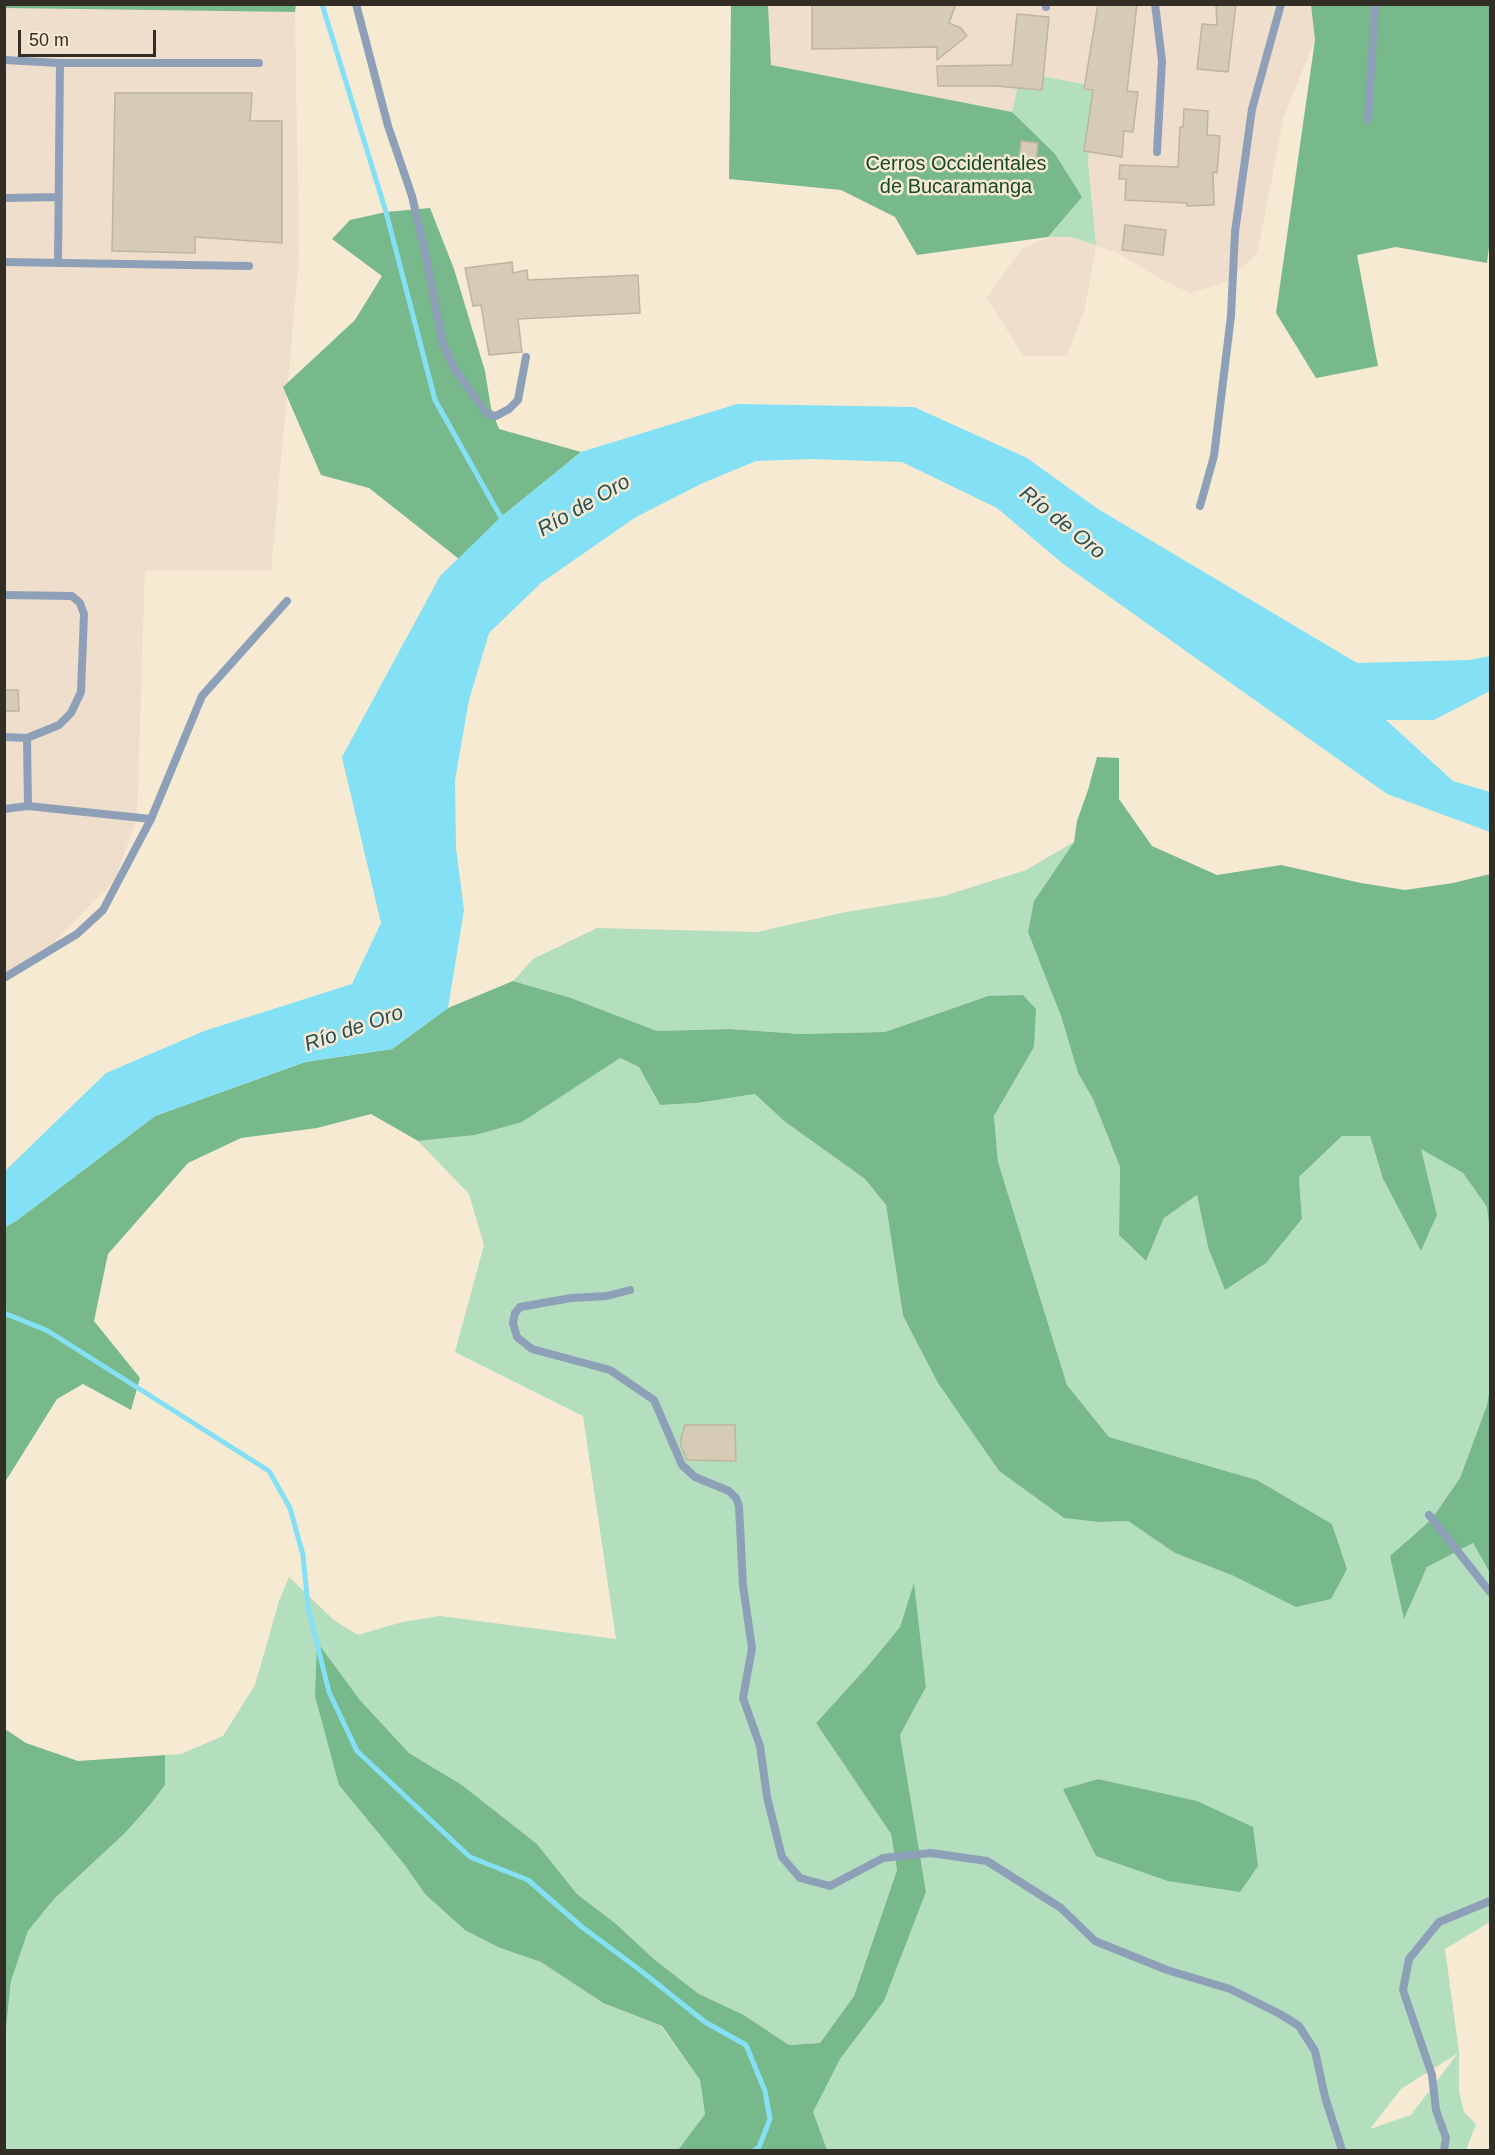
<!DOCTYPE html>
<meta charset="utf-8">
<style>
body{margin:0}
#map{position:relative;width:1495px;height:2155px;overflow:hidden;background:#f6ead3;font-family:Arial,sans-serif}
canvas{display:block}
.frame{position:absolute;inset:0;border:6px solid #322e25;pointer-events:none}
.scale{position:absolute;left:18px;top:30px;width:138px;height:27px;box-sizing:border-box;border:3px solid #322e25;border-top:0;padding-left:8px;font-size:18px;line-height:21px;white-space:nowrap;color:#322e25;-webkit-text-stroke:4px #f6ead3;paint-order:stroke}
</style>
<div id="map">
<canvas width="1495" height="2155"></canvas>
<div class="frame"></div>
<div class="scale">50 m</div>
</div>
<script>
const c = document.querySelector('canvas').getContext('2d');
c.lineJoin = 'round';
function fill(path, color) { c.fillStyle = color; c.fill(path, 'evenodd'); }
const shape = rows => new Path2D(rows.map(r => 'M' + r).join(''));
function stroke(path, color, width, dash) { c.strokeStyle = color; c.lineWidth = width; c.lineCap = dash ? 'butt' : 'round'; c.setLineDash(dash || []); c.stroke(path); }
function drawText(font, color, halo, rows, align = 'center') {
  c.font = font + ' Arial,sans-serif'; c.lineWidth = 5; c.setLineDash([]); c.textBaseline = 'middle'; c.strokeStyle = halo; c.fillStyle = color; for (const [text, x, y, turn = 0] of rows) {
    c.save(); c.translate(x, y); c.rotate((+turn || 0) * Math.PI / 180); c.textAlign = isNaN(turn) ? turn : align; if (halo) c.strokeText(text, 0, 0); c.fillText(text, 0, 0); c.restore();
  }
}
fill(shape([
 [768,5,1311,5,1315,40,1284,117,1257,254,1227,282,1190,293,1157,277,1118,253,1096,246,1085,308,1067,356,1023,356,987,298,1021,249,1048,237,1071,237,1096,245,1088,161,1094,86,1022,72,1012,112,771,65],
 [5,8,295,12,299,258,271,571,145,571,137,818,115,880,44,953,5,974]
]), '#f0decd');
fill(shape([
 [1021,72,1094,86,1088,161,1096,245,1071,237,1048,237,1082,197,1012,112],
 [1074,842,1034,901,1061,1016,1078,1073,1093,1099,1120,1167,1119,1235,1146,1261,1164,1218,1197,1195,1208,1247,1266,1262,1302,1219,1299,1177,1342,1136,1370,1136,1383,1179,1421,1251,1437,1215,1420,1148,1463,1173,1487,1207,1490,1235,1490,1386,1487,1405,1460,1478,1431,1520,1404,1618,1427,1567,1473,1543,1490,1573,1490,1922,1445,1949,1459,2052,1459,2092,1464,2112,1476,2124,1466,2150,827,2150,812,2112,840,2059,884,2001,926,1892,900,1735,926,1687,914,1585,900,1627,867,1667,816,1723,891,1834,897,1870,854,1996,820,2043,789,2045,744,2015,699,1994,655,1960,615,1923,577,1894,537,1844,462,1785,409,1753,360,1700,317,1643,404,1864,425,1894,500,1948,541,1962,603,2003,661,2026,700,2080,705,2114,678,2150,5,2150,5,2038,11,1981,28,1931,54,1899,125,1833,150,1805,165,1785,165,1755,181,1754,223,1736,255,1685,279,1601,289,1577,335,1621,358,1635,402,1622,440,1616,616,1639,583,1416,455,1352,484,1245,469,1194,418,1141,475,1135,620,1058,639,1067,660,1105,697,1103,755,1094,784,1121,865,1179,886,1205,903,1317,939,1383,999,1471,1064,1518,1098,1522,1128,1521,1175,1553,1234,1576,1347,1569,1332,1524,1257,1480,1109,1437,1067,1385,998,1163,994,1116,1034,1047,988,996,885,1032,800,1034,730,1029,657,1031,571,998,513,981,533,959,597,928,757,932,846,912,944,896,1026,870],
 [1098,1779,1150,1791,1064,1789],
 [1458,2053,1411,2115,1370,2129,1401,2089]
]), '#b3dfbf');
fill(shape([
 [5,4,296,4,296,5,295,12,5,8],
 [731,5,768,5,771,65,1012,112,1055,154,1082,197,1048,237,917,255,895,217,841,190,729,179],
 [1311,5,1490,5,1490,240,1487,263,1396,247,1357,255,1378,366,1316,378,1276,313,1315,40],
 [430,208,454,269,485,371,491,408,499,429,581,452,501,517,459,559,369,488,321,475,283,387,355,320,382,276,332,239,350,220,386,212],
 [1097,757,1119,758,1119,799,1152,846,1217,875,1281,865,1361,883,1405,890,1453,883,1490,874,1490,1235,1487,1207,1463,1173,1421,1149,1437,1215,1421,1251,1383,1179,1370,1136,1342,1136,1299,1177,1302,1219,1266,1263,1225,1290,1208,1247,1197,1195,1164,1218,1146,1261,1119,1235,1120,1167,1093,1099,1078,1073,1061,1016,1028,932,1034,901,1074,842,1077,821,1088,790],
 [513,981,571,998,657,1031,730,1029,800,1034,885,1032,988,996,1023,995,1036,1009,1034,1047,994,1116,998,1162,1067,1385,1109,1437,1257,1480,1332,1524,1347,1569,1331,1599,1296,1607,1234,1576,1175,1553,1128,1521,1098,1522,1064,1518,999,1471,938,1383,903,1316,886,1205,865,1179,784,1121,755,1094,697,1103,660,1105,639,1067,620,1058,522,1122,475,1135,418,1141,371,1114,317,1128,241,1138,188,1163,108,1254,94,1321,140,1378,131,1410,83,1384,57,1399,5,1482,5,1227,16,1221,155,1116,305,1062,392,1049,448,1008],
 [1490,1386,1490,1573,1473,1543,1427,1567,1404,1619,1390,1556,1431,1520,1460,1478,1487,1405],
 [914,1583,926,1687,900,1735,926,1892,884,2001,840,2059,813,2112,827,2150,678,2150,705,2114,700,2080,662,2026,603,2003,541,1962,500,1948,465,1930,425,1894,404,1864,339,1785,315,1696,317,1642,360,1700,409,1753,462,1785,537,1844,577,1894,615,1923,655,1960,699,1994,744,2015,789,2045,820,2043,854,1996,897,1870,891,1834,816,1723,867,1667,900,1627],
 [5,1729,26,1743,78,1761,165,1755,165,1785,150,1805,125,1833,54,1899,28,1931,11,1981,5,2038],
 [1098,1779,1197,1801,1253,1827,1258,1866,1240,1892,1168,1881,1096,1856,1063,1789]
]), '#78b98c');
fill(shape([
 [737,404,914,407,1027,458,1098,509,1357,663,1469,660,1490,656,1490,691,1434,720,1386,720,1453,781,1490,792,1490,832,1387,794,1062,563,997,508,902,462,810,459,756,461,703,483,636,517,541,583,489,633,469,700,455,780,456,848,464,910,448,1008,392,1049,305,1062,155,1116,16,1221,5,1227,5,1171,106,1073,204,1031,352,984,381,923,342,757,440,576,501,517,581,452]
]), '#83e0f5');
stroke(shape([
 [322,4,386,212,435,400,503,521],
 [4,1313,48,1331,269,1471,290,1508,303,1555,308,1607,329,1692,357,1751,470,1857,528,1880,582,1927,640,1970,705,2022,746,2045,765,2091,770,2119,759,2147,755,2150]
]), '#83e0f5', 5);
const building = shape([
 [812,4,956,4,949,23,961,28,967,36,937,60,937,47,812,49,812,4],
 [1098,4,1137,4,1127,91,1138,92,1133,132,1124,131,1122,157,1084,151,1093,90,1084,89,1098,4],
 [1216,4,1236,4,1228,72,1197,69,1202,24,1217,25,1216,4],
 [1017,14,1049,17,1042,90,996,86,938,86,937,66,1012,65,1017,14],
 [115,93,252,93,250,121,282,121,282,243,195,237,195,253,112,251,115,93],
 [1184,109,1208,111,1207,135,1220,136,1217,173,1213,172,1214,205,1187,206,1187,203,1125,200,1126,179,1119,179,1120,165,1178,167,1180,127,1183,127,1184,109],
 [1021,141,1038,143,1036,164,1019,162,1021,141],
 [1125,225,1166,230,1163,255,1122,250,1125,225],
 [512,262,513,273,527,270,528,280,638,275,640,313,518,319,522,352,489,355,481,305,473,306,465,268,512,262],
 [4,690,18,690,19,711,4,711,4,690],
 [685,1425,735,1425,736,1461,687,1460,681,1446,681,1438,685,1425]
]);
fill(building, '#d6cbb4');
stroke(building, '#bfb49e', 1.5);
stroke(shape([
 [356,4,388,126,412,196,425,252,443,344,454,368,487,414,496,416,509,409,518,400,526,357],
 [1155,4,1162,61,1157,152],
 [1046,7,1046,4],
 [4,60,60,63,259,63],
 [1368,120,1375,4],
 [4,198,59,197],
 [4,262,249,266],
 [58,263,60,63],
 [1200,506,1214,456,1231,316,1235,232,1252,109,1281,4],
 [4,595,72,596,80,603,84,614,81,692,71,713,59,725,27,738,4,737],
 [27,738,28,806],
 [4,809,28,806,151,819],
 [4,978,77,934,103,910,151,819,202,696,287,601],
 [630,1290,607,1296,571,1298,520,1307,515,1313,513,1323,517,1337,532,1349,610,1370,654,1400,682,1465,695,1477,729,1491,736,1498,739,1506,743,1586,752,1648,743,1698,760,1746,767,1797,782,1857,800,1878,830,1886,883,1858,931,1853,987,1861,1061,1908,1095,1941,1167,1970,1230,1989,1280,2014,1299,2026,1315,2051,1325,2097,1342,2150],
 [1429,1515,1490,1592],
 [1444,2150,1446,2138,1436,2110,1432,2075,1403,1990,1409,1959,1439,1922,1490,1901]
]), '#8e9fb8', 8);
drawText('20px', '#18482a', '#f6ead3', [
 ["Cerros Occidentales",956,164],
 ["de Bucaramanga",956,187]
]);
drawText('italic 21px', '#265059', '#f6ead3', [
 ["Río de Oro",584,506,-30],
 ["Río de Oro",1062,523,39],
 ["Río de Oro",354,1029,-19]
]);
</script>
